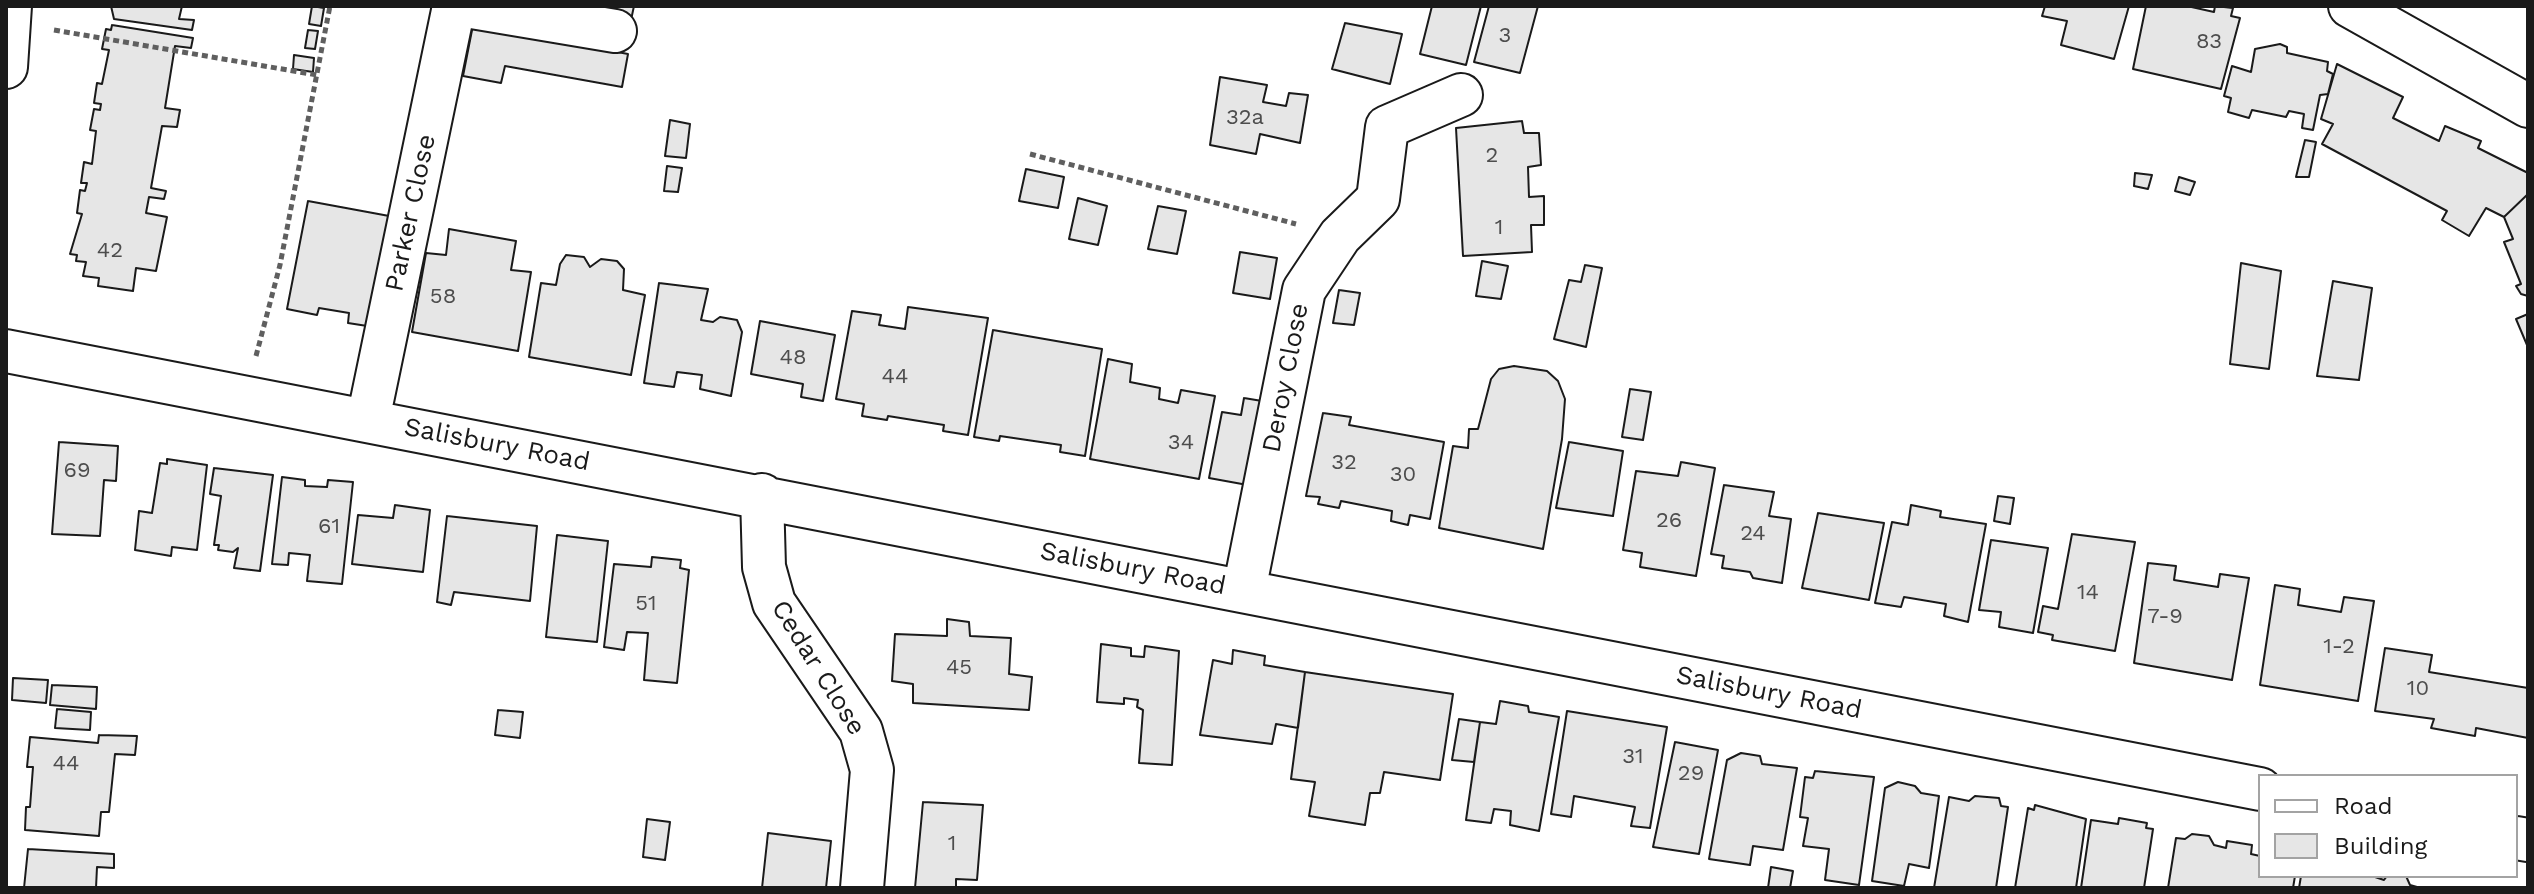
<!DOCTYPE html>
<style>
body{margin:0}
#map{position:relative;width:2534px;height:894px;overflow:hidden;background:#fff;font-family:"Work Sans",sans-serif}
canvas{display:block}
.frame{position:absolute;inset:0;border:8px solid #1a1a1a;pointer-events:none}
.legend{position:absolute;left:2258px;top:774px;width:260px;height:104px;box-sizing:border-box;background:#fff;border:2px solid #a3a3a3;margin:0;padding:10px 14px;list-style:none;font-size:24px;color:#1a1a1a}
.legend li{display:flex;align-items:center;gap:16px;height:40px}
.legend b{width:40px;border:2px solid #a3a3a3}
</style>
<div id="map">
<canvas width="2534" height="894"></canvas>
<div class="frame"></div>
<ul class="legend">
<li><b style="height:10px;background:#fff"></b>Road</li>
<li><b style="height:22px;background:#e6e6e6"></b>Building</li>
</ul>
</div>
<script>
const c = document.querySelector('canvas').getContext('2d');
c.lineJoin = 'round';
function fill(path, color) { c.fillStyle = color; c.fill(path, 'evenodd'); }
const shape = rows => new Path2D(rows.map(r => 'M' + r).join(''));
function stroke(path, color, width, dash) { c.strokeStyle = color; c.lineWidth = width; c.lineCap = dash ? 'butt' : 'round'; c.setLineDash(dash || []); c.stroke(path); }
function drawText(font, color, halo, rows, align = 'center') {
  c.font = font + ' "Work Sans",sans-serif'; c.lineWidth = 6; c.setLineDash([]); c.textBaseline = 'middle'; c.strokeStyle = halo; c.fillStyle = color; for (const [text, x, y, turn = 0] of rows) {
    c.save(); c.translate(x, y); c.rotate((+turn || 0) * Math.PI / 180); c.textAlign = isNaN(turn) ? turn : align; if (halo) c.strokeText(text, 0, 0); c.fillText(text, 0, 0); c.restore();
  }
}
const building = shape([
 [111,6,182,6,179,19,194,20,192,30,114,19,111,6],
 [312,6,324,8,321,26,309,24,312,6],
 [582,6,634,6,631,20,582,6],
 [1432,6,1481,6,1466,65,1420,54,1432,6],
 [1489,6,1538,6,1520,73,1474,62,1489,6],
 [2045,6,2129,6,2114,59,2061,45,2067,21,2042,16,2045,6],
 [2146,6,2187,6,2214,12,2215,6,2233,8,2231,16,2240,18,2221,89,2133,69,2146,6],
 [1345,23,1402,34,1390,84,1332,69,1345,23],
 [112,25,193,38,191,48,175,46,165,108,180,110,177,127,162,126,151,188,166,191,164,199,149,197,146,213,167,217,156,271,136,268,133,291,98,286,99,278,83,276,86,262,76,261,77,255,70,254,82,214,77,213,80,190,85,191,87,183,81,183,84,162,92,164,96,131,90,130,94,109,100,110,101,104,94,103,97,83,102,84,109,50,102,49,106,29,111,30,112,25],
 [473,25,628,54,622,87,505,66,501,83,463,76,473,25],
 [308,30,318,31,315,49,305,48,308,30],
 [2280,44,2287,47,2287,53,2328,62,2327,71,2333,74,2328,94,2320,95,2313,130,2302,128,2304,114,2289,111,2286,117,2252,110,2249,118,2228,112,2231,98,2224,96,2232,66,2251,72,2255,49,2280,44],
 [294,55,314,58,313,72,293,69,294,55],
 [2337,64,2403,97,2393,118,2439,141,2445,126,2481,141,2478,148,2528,173,2528,194,2504,217,2486,208,2469,236,2442,220,2447,211,2322,144,2333,124,2321,119,2337,64],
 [1220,77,1267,85,1263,102,1286,106,1289,93,1308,95,1300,143,1260,134,1256,154,1210,145,1220,77],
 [670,120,690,124,686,158,665,156,670,120],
 [1522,121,1524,133,1539,133,1541,165,1528,167,1529,197,1544,196,1544,225,1531,225,1532,252,1463,256,1456,128,1522,121],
 [2305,140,2316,142,2309,177,2296,177,2305,140],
 [667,166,682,168,678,192,664,191,667,166],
 [1026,169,1064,177,1058,208,1019,201,1026,169],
 [2135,173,2152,175,2148,189,2134,186,2135,173],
 [2179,177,2195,182,2190,195,2175,191,2179,177],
 [2528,194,2528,296,2521,294,2516,286,2521,284,2504,242,2513,239,2504,217,2528,194],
 [1078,198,1107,206,1098,245,1069,239,1078,198],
 [308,201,400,218,380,328,348,323,349,313,319,308,317,315,287,309,308,201],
 [1158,206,1186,211,1177,254,1148,249,1158,206],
 [449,229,516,241,511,270,531,272,518,351,412,332,426,253,446,255,449,229],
 [1240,252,1277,258,1270,299,1233,293,1240,252],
 [566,255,584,257,590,267,601,259,617,261,624,269,623,290,645,295,631,375,529,357,541,283,556,285,560,264,566,255],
 [1482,261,1508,266,1501,299,1476,296,1482,261],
 [2241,263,2281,271,2269,369,2230,364,2241,263],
 [1585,265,1602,268,1586,347,1554,339,1569,280,1581,282,1585,265],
 [2333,281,2372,288,2359,380,2317,376,2333,281],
 [659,283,708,289,701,320,713,322,720,317,737,320,742,332,731,396,700,389,702,375,677,372,674,387,644,383,659,283],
 [1339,290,1360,293,1354,325,1333,323,1339,290],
 [908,307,988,318,968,435,943,431,944,425,888,416,887,420,862,416,864,404,836,399,852,311,881,315,879,325,905,329,908,307],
 [2528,314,2528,345,2527,345,2516,319,2528,314],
 [760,321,835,335,823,401,801,397,803,384,751,374,760,321],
 [993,330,1102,349,1085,456,1060,452,1061,445,1000,436,999,441,974,437,993,330],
 [1108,359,1132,364,1130,382,1160,388,1159,399,1178,403,1181,390,1215,396,1199,479,1090,459,1108,359],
 [1514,366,1547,371,1558,381,1565,399,1562,439,1543,549,1439,528,1453,446,1468,448,1469,429,1478,429,1491,379,1499,369,1514,366],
 [1630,389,1651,392,1643,440,1622,437,1630,389],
 [1244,398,1268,402,1253,486,1209,478,1222,412,1241,415,1244,398],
 [1323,413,1351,417,1349,425,1444,442,1430,519,1410,515,1408,525,1391,521,1392,511,1341,501,1339,508,1318,504,1320,497,1306,496,1323,413],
 [59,442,118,446,116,481,104,480,100,536,52,534,59,442],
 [1569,442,1623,451,1613,516,1556,508,1569,442],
 [167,459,207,465,197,550,172,547,171,556,135,550,139,511,152,513,160,463,167,464,167,459],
 [1681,462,1715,468,1696,576,1640,567,1642,553,1623,550,1636,471,1678,476,1681,462],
 [214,468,273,475,260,571,234,568,238,548,233,552,218,550,219,545,214,545,221,496,210,494,214,468],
 [282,477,305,480,305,486,327,487,328,480,353,482,342,584,307,581,310,555,289,553,288,565,272,564,282,477],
 [1724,485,1774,492,1769,516,1791,519,1782,583,1753,578,1750,572,1722,568,1724,556,1711,554,1724,485],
 [1998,496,2014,498,2010,524,1994,521,1998,496],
 [395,505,430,510,423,572,352,564,358,515,393,518,395,505],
 [1911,505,1941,511,1940,517,1986,524,1968,622,1944,616,1946,604,1904,597,1901,607,1875,603,1892,522,1908,525,1911,505],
 [1818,513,1884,523,1869,600,1802,588,1818,513],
 [447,516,537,526,530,601,454,592,451,605,437,602,447,516],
 [2072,534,2135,542,2115,651,2052,640,2053,635,2038,632,2043,606,2058,609,2072,534],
 [557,535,608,541,597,642,546,637,557,535],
 [1991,540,2048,548,2033,633,1999,627,2001,612,1979,610,1991,540],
 [652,557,681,560,680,568,689,570,677,683,644,680,648,633,627,632,624,650,604,647,614,564,651,567,652,557],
 [2148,563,2176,566,2174,580,2218,587,2220,574,2249,578,2232,680,2134,663,2148,563],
 [2275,585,2300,589,2298,605,2341,612,2344,597,2374,601,2358,701,2260,685,2275,585],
 [947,619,969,622,970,636,1011,638,1009,674,1032,677,1029,710,913,703,913,684,892,681,895,634,947,636,947,619],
 [1101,644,1131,648,1131,656,1144,657,1145,646,1179,651,1172,765,1139,763,1143,710,1137,707,1138,700,1124,698,1124,704,1097,702,1101,644],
 [2385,648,2432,655,2429,672,2528,688,2528,738,2476,728,2475,736,2431,728,2434,719,2375,711,2385,648],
 [1233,650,1265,656,1264,665,1305,672,1298,728,1276,724,1272,744,1200,735,1213,660,1232,664,1233,650],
 [1305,672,1453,694,1440,780,1384,772,1380,793,1370,793,1365,825,1309,816,1315,782,1291,779,1305,672],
 [13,678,48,680,46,703,12,700,13,678],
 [52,685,97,687,96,709,50,705,52,685],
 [1500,701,1528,706,1529,712,1559,717,1539,831,1510,825,1511,811,1494,809,1491,823,1466,820,1480,722,1496,724,1500,701],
 [57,709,91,712,90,730,55,728,57,709],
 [498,710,523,712,520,738,495,735,498,710],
 [1567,711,1667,727,1650,828,1631,826,1635,807,1574,796,1571,817,1551,814,1567,711],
 [1459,719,1480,722,1474,762,1452,760,1459,719],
 [99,735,137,736,135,755,115,754,109,812,101,812,99,836,25,830,26,807,30,807,33,767,27,767,30,737,98,743,99,735],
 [1675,742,1718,750,1699,854,1653,847,1675,742],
 [1741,753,1760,756,1762,764,1797,768,1783,850,1753,846,1750,865,1709,859,1727,760,1741,753],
 [1815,771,1874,777,1859,885,1825,880,1829,849,1803,846,1808,818,1800,817,1805,777,1813,778,1815,771],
 [1898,782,1915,786,1921,793,1939,796,1929,868,1909,864,1904,886,1872,881,1885,788,1898,782],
 [1975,796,1999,798,2001,806,2008,807,1996,888,1934,888,1949,797,1969,801,1975,796],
 [923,802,983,805,977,880,956,879,956,888,915,888,923,802],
 [2035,805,2086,819,2076,888,2015,888,2028,808,2034,810,2035,805],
 [2119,818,2147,823,2146,828,2153,829,2144,888,2081,888,2091,820,2118,824,2119,818],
 [647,819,670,822,665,860,643,857,647,819],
 [768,833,831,841,826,888,762,888,768,833],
 [2192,834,2209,836,2214,845,2226,848,2227,841,2252,845,2251,854,2260,856,2260,876,2295,876,2293,888,2168,888,2176,838,2185,839,2192,834],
 [28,849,114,854,114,868,97,867,96,888,24,888,28,849],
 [1771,867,1793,871,1790,888,1768,888,1771,867],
 [2301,876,2372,876,2384,880,2387,876,2406,876,2410,885,2417,887,2299,888,2301,876]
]);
fill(building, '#e6e6e6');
stroke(building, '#1a1a1a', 2);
const street = shape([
 [466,6,615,31],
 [2350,6,2528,106],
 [6,67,10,6],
 [6,351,2260,789],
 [368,420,454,6],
 [762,495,764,567,774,603,861,731,872,770,862,888],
 [1244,591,1304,290,1340,236,1378,199,1387,127,1461,95],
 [2516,838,2528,840]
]);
stroke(street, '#1a1a1a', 46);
stroke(shape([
 [54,30,317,75],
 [1030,154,1296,224],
 [256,356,280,265,330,6]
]), '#5f5f5f', 5, [6, 4]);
stroke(street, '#fff', 42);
drawText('22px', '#4d4d4d', null, [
 ["3",1505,36],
 ["83",2209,42],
 ["32a",1245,118],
 ["2",1492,156],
 ["1",1499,228],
 ["42",110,251],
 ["58",443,297],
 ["48",793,358],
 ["44",895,377],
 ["34",1181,443],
 ["32",1344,463],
 ["69",77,471],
 ["30",1403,475],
 ["26",1669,521],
 ["61",329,527],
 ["24",1753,534],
 ["14",2088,593],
 ["51",646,604],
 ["7-9",2165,617],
 ["1-2",2339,647],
 ["45",959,668],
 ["10",2418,689],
 ["31",1633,757],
 ["44",66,764],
 ["29",1691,774],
 ["1",952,844]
]);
drawText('26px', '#1a1a1a', '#fff', [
 ["Parker Close",411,213,-78],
 ["Deroy Close",1286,378,-79],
 ["Salisbury Road",497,445,11],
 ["Salisbury Road",1133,569,11],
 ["Cedar Close",818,668,58],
 ["Salisbury Road",1769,693,11]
]);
</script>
